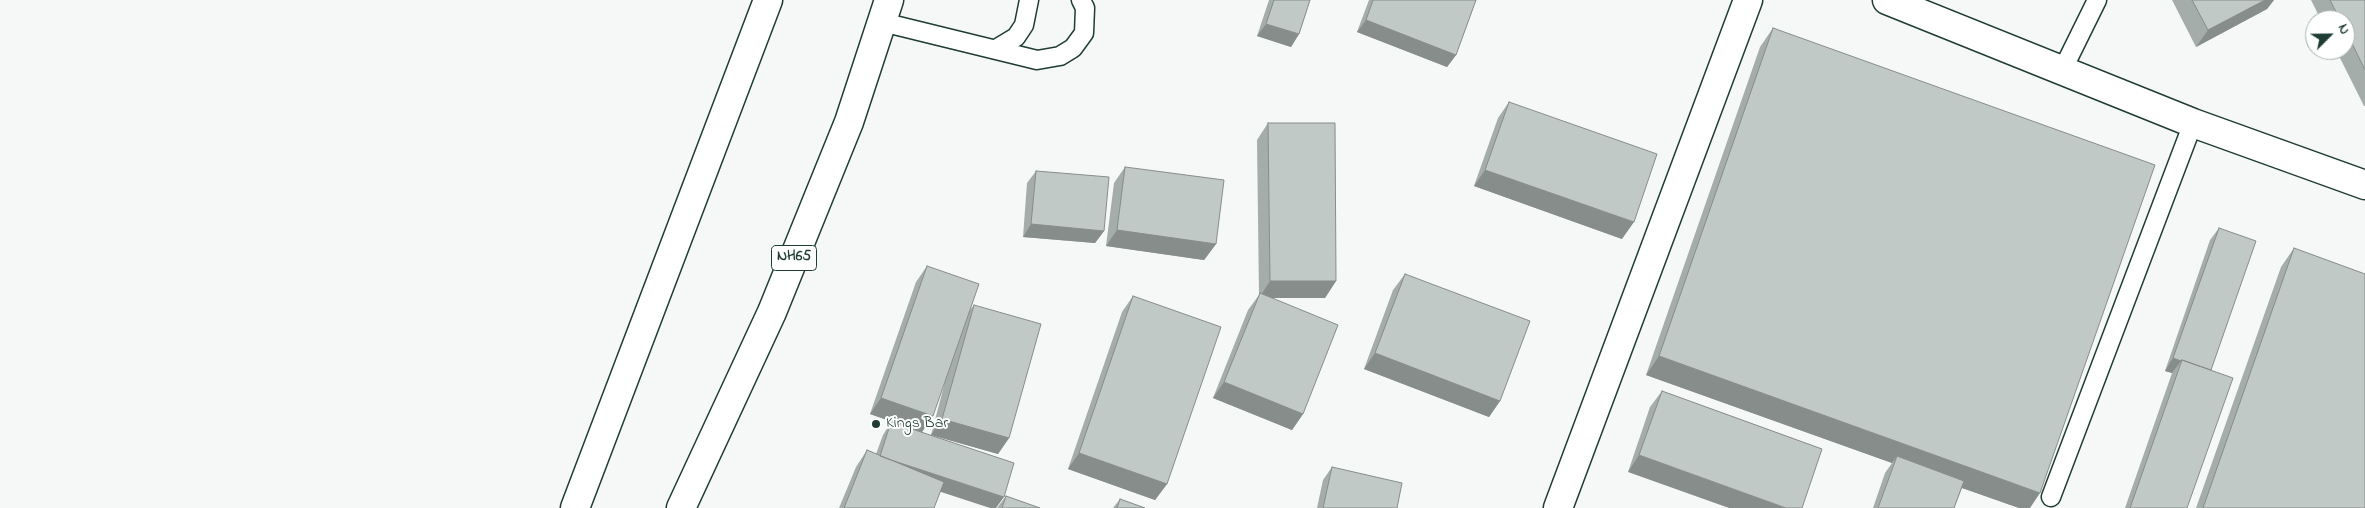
<!DOCTYPE html>
<style>
body{margin:0}
#map{position:relative;width:2365px;height:508px;overflow:hidden;background:#f6f7f7;font-family:"Indie Flower",sans-serif}
canvas{display:block}
.north{position:absolute;left:2305px;top:10px;width:50px;height:50px;box-sizing:border-box;background:#fff;border:1px solid #a5b1ae;border-radius:50%;rotate:67deg;font-size:14px;font-weight:700;line-height:20px;text-align:center;color:#1f3d34}
.north::after{content:'';display:block;margin:auto;width:18px;height:22px;background:#1f3d34;clip-path:polygon(50% 0,100% 100%,50% 72%,0 100%)}
</style>
<div id="map">
<canvas width="2365" height="508"></canvas>
<div class="north">N</div>
</div>
<script>
const c = document.querySelector('canvas').getContext('2d');
c.lineJoin = 'round';
const shape = rows => new Path2D(rows.map(r => 'M' + r).join(''));
function stroke(path, color, width, dash) { c.strokeStyle = color; c.lineWidth = width; c.lineCap = dash ? 'butt' : 'round'; c.setLineDash(dash || []); c.stroke(path); }
function fill(path, color) { c.fillStyle = color; c.fill(path, 'evenodd'); }
function drawText(font, color, halo, rows, align = 'center') {
  c.font = font + ' "Indie Flower",sans-serif'; c.lineWidth = 4; c.setLineDash([]); c.textBaseline = 'middle'; c.strokeStyle = halo; c.fillStyle = color; for (const [text, x, y, turn = 0] of rows) {
    c.save(); c.translate(x, y); c.rotate((+turn || 0) * Math.PI / 180); c.textAlign = isNaN(turn) ? turn : align; if (halo) c.strokeText(text, 0, 0); c.fillText(text, 0, 0); c.restore();
  }
}
const service = shape([
 [882,22,1037,60,1060,56,1073,48,1084,33,1085,8,1081,0],
 [996,49,1016,37,1024,25,1029,0],
 [2062,71,2097,0],
 [2051,497,2193,123]
]);
const minor = shape([
 [1887,0,2193,123,2365,185],
 [1558,508,1748,0]
]);
const trunk = shape([
 [575,508,768,0],
 [681,508,772,312,849,122,889,0]
]);
stroke(service, '#1f3d34', 21);
stroke(minor, '#1f3d34', 31);
stroke(trunk, '#1f3d34', 31);
stroke(service, '#fff', 18);
stroke(minor, '#fff', 28);
stroke(trunk, '#fff', 28);
fill(shape([
 [1269,0,1310,0,1299,34,1291,47,1257,36],
 [1369,0,1476,0,1456,55,1447,67,1357,32],
 [2172,0,2274,0,2267,9,2196,47],
 [2311,0,2365,0,2365,106,2364,106,2336,50,2345,50,2345,20,2321,20],
 [1773,28,2030,508,2019,508,1962,488,1954,508,1873,508,1885,473,1892,463,1646,375,1760,47],
 [1509,102,1622,239,1474,186,1498,118],
 [1268,123,1336,281,1325,298,1270,298,1303,414,1292,430,1213,398,1248,310,1259,295,1257,140],
 [1125,167,1216,244,1204,260,1106,246,1114,183],
 [1036,171,1104,231,1095,243,1023,237,1027,183],
 [2219,228,2211,370,2187,508,2125,508,2171,376,2172,373,2165,371,2210,240],
 [2294,248,2365,508,2196,508,2281,267],
 [927,266,970,310,974,305,1009,438,998,454,931,435,946,378,922,432,940,492,934,508,839,508,856,467,867,450,876,454,883,435,891,422,920,432,870,414,916,282],
 [1405,274,1500,401,1489,417,1364,369,1393,290],
 [1133,296,1167,484,1155,500,1068,469,1122,312],
 [1662,391,1822,449,1628,472,1650,407],
 [1332,467,1397,508,1317,508,1323,480],
 [1006,496,1040,508,997,508],
 [1120,499,1145,508,1113,508]
]), '#a5adaa');
fill(shape([
 [2265,0,2274,0,2267,9,2196,47,2208,30],
 [1366,20,1456,55,1447,67,1357,32],
 [1266,24,1299,34,1291,47,1257,36],
 [1485,170,1634,222,1622,239,1474,186],
 [1031,224,1104,231,1095,243,1023,237],
 [1117,230,1216,244,1204,260,1106,246],
 [1270,281,1336,281,1325,298,1259,298],
 [1375,353,1500,401,1489,417,1364,369],
 [1659,356,2040,493,2030,508,2019,508,1894,464,1897,456,1892,463,1646,375],
 [2173,358,2181,361,2172,373,2165,371],
 [1224,382,1303,414,1292,430,1213,398],
 [881,398,933,416,922,432,870,414],
 [942,419,1009,438,998,454,931,435],
 [1079,453,1167,484,1155,500,1068,469],
 [1639,455,1786,508,1729,508,1628,472],
 [880,456,1004,497,996,508,990,508,871,469]
]), '#868d8b');
const building = shape([
 [1274,0,1310,0,1299,34,1266,24,1274,0],
 [1373,0,1476,0,1456,55,1366,20,1373,0],
 [2192,0,2265,0,2208,30,2192,0],
 [2330,0,2365,0,2365,70,2345,29,2345,20,2340,20,2330,0],
 [1773,28,2155,165,2040,493,1659,356,1773,28],
 [1509,102,1657,154,1634,222,1485,170,1509,102],
 [1268,123,1335,123,1336,281,1270,281,1268,123],
 [1125,167,1224,180,1216,244,1117,230,1125,167],
 [1036,171,1109,177,1104,231,1031,224,1036,171],
 [2219,228,2256,241,2211,370,2182,360,2181,361,2173,358,2219,228],
 [2294,248,2365,274,2365,508,2203,508,2294,248],
 [927,266,979,284,933,416,881,398,927,266],
 [1405,274,1530,321,1500,401,1375,353,1405,274],
 [1260,293,1338,325,1303,414,1224,382,1260,293],
 [1133,296,1221,327,1167,484,1079,453,1133,296],
 [974,305,1041,324,1009,438,942,419,974,305],
 [2182,360,2233,378,2187,508,2130,508,2182,360],
 [1662,391,1822,449,1802,508,1786,508,1639,455,1662,391],
 [891,422,1014,463,1004,497,891,460,880,456,891,422],
 [867,450,944,482,934,508,844,508,867,450],
 [1897,456,1964,481,1954,508,1878,508,1897,456],
 [1332,467,1402,483,1397,508,1323,508,1332,467],
 [1006,496,1040,508,1002,508,1006,496],
 [1120,499,1145,508,1117,508,1120,499]
]);
fill(building, '#c0c9c6');
stroke(building, '#868d8b', 1);
for (const [x, y, r, color] of [
 [876,424,5,"#1f3d34"]
]) { const dot = new Path2D(); dot.arc(x, y, r, 0, 2 * Math.PI); c.fillStyle = color; c.fill(dot); stroke(dot, '#fff', 2); }
for (const [x, y, w] of [
 [794,258,45]
]) { const box = new Path2D(); box.roundRect(x - w / 2, y - 12.5, w, 25, 4); c.fillStyle = '#fff'; c.fill(box); stroke(box, '#1f3d34', 1); }
drawText('bold 15px', '#1f3d34', null, [
 ["NH65",794,258]
]);
drawText('16px', '#1f3d34', '#fff', [
 ["Kings Bar",886,424]
], 'left');
</script>
